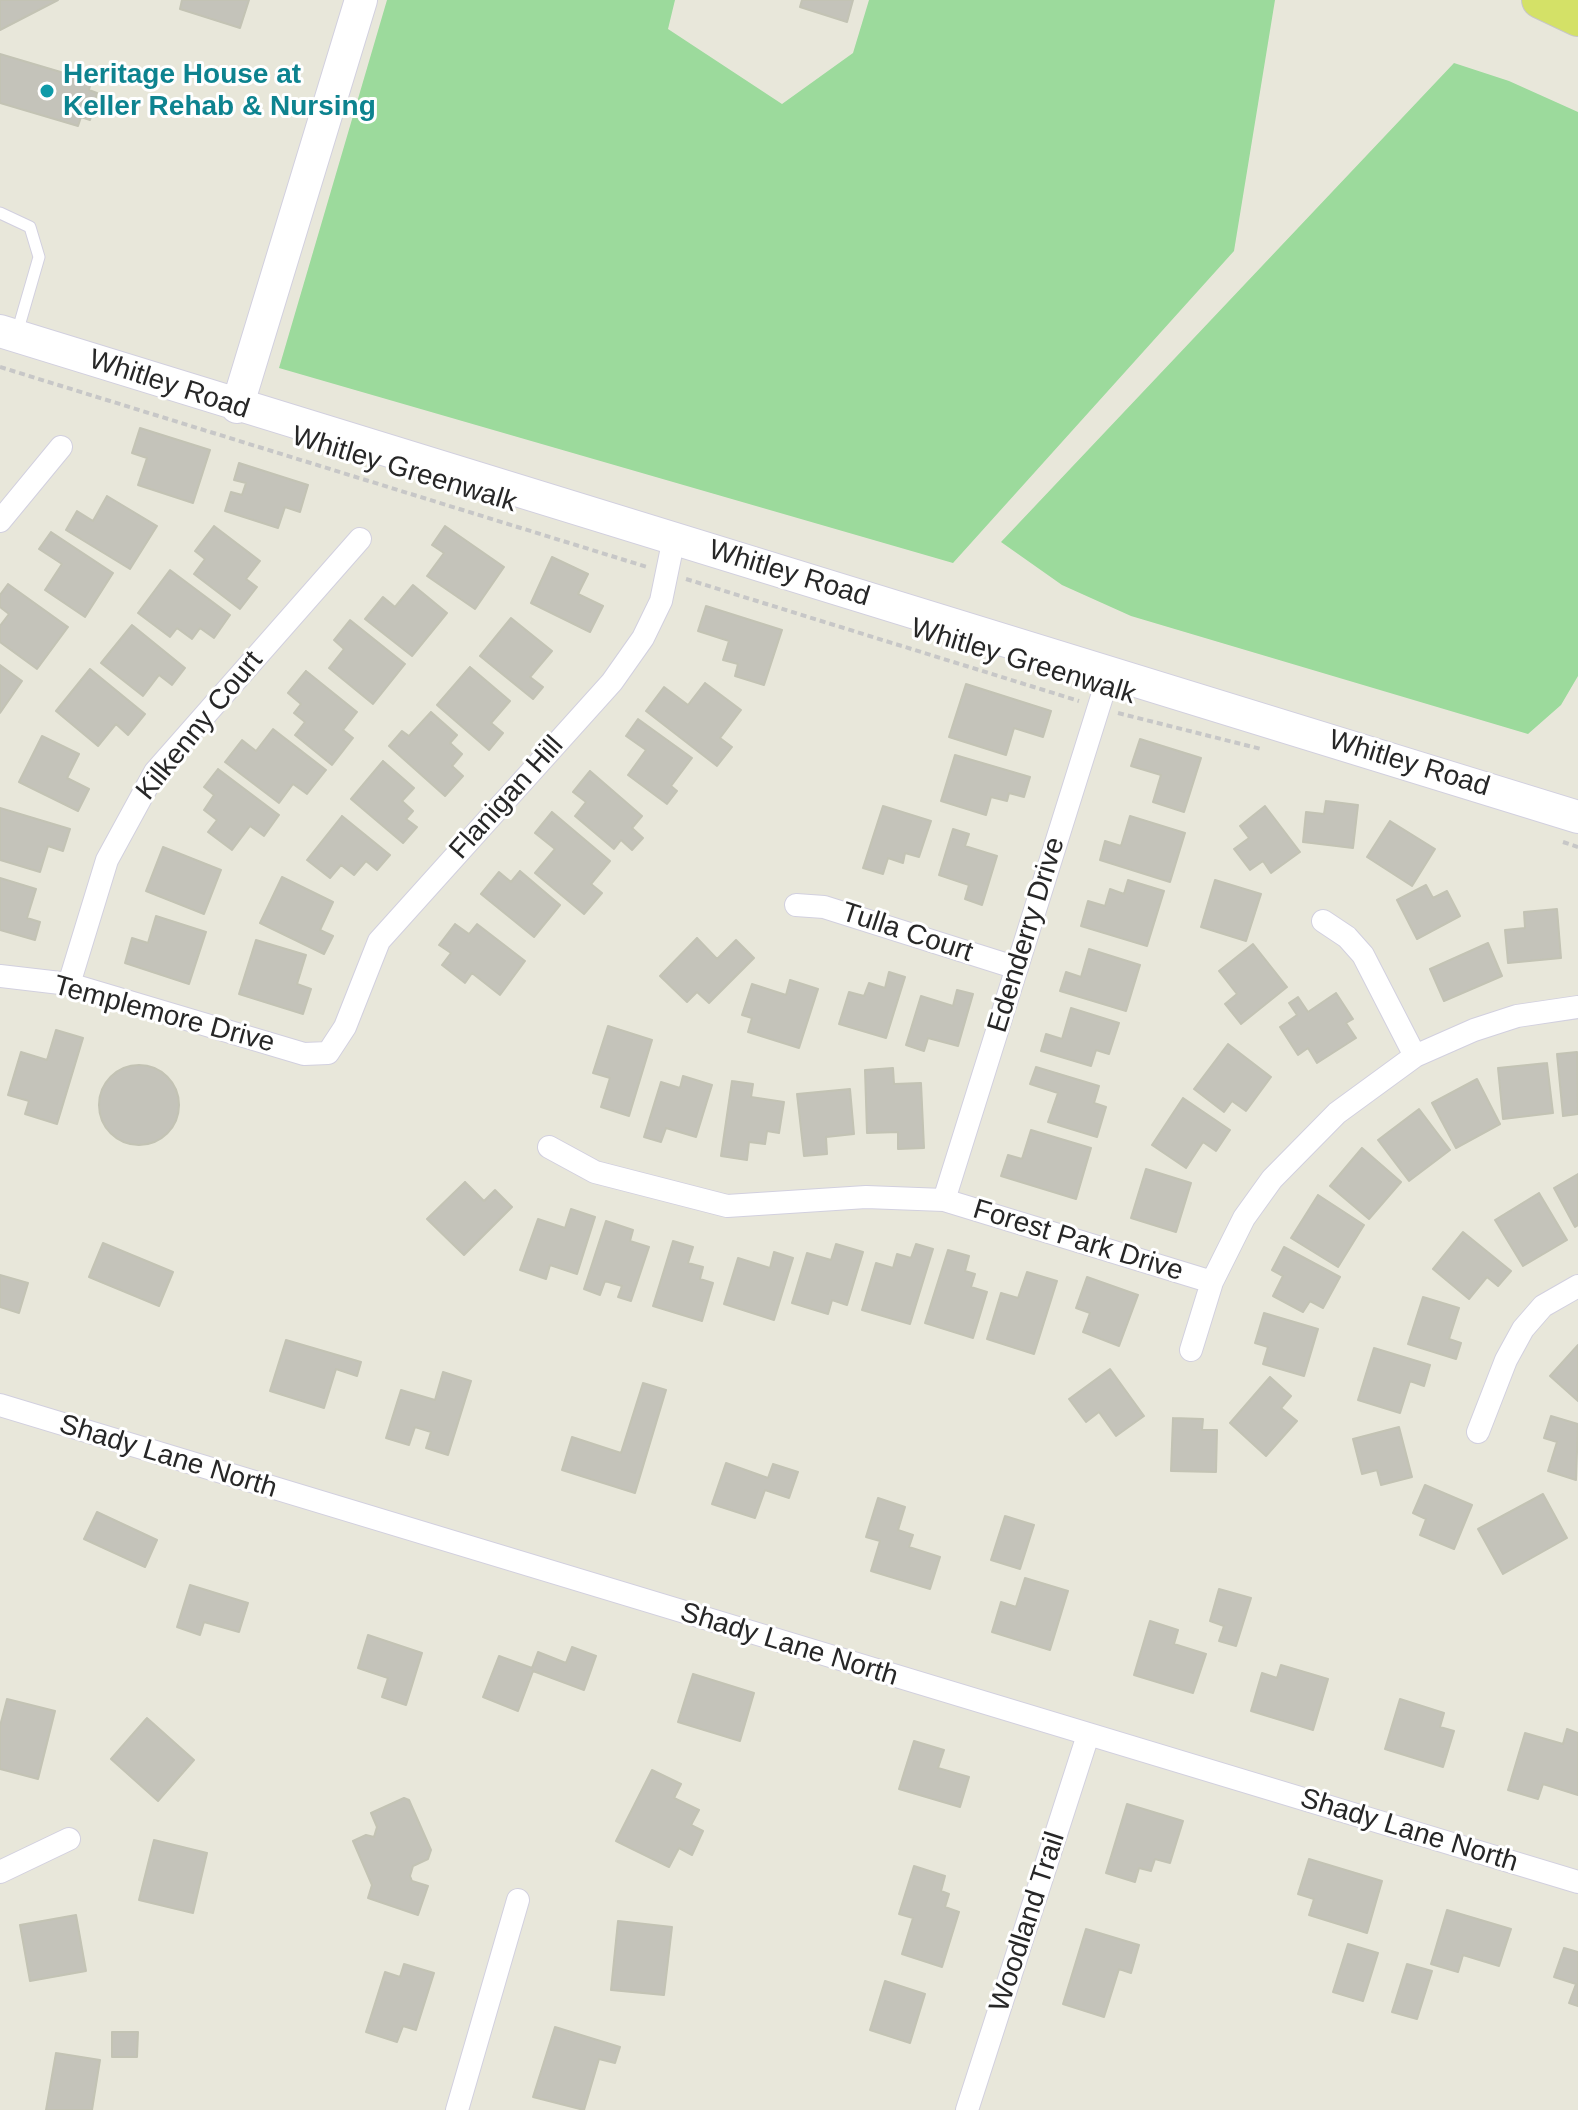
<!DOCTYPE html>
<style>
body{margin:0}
canvas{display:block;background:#e8e7da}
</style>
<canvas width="1578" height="2110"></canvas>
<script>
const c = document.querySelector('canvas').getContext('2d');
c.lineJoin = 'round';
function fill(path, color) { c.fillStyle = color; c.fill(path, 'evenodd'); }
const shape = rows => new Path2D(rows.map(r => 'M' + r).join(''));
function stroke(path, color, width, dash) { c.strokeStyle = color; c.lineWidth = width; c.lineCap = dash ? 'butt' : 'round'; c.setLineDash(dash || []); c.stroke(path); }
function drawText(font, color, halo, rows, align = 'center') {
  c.font = font + ' Arial,sans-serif'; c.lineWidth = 6; c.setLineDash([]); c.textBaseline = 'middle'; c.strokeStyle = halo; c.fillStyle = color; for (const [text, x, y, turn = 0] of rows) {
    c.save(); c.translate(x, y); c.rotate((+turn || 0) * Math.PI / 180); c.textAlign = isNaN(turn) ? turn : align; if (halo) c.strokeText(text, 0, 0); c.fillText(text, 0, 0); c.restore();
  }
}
fill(shape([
 [387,0,675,0,668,29,782,104,853,53,869,0,1275,0,1234,251,953,563,279,368],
 [1454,63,1509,81,1578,112,1578,676,1561,705,1528,734,1131,616,1062,585,1001,542]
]), '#9cda9c');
const building = shape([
 [0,0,58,0,0,30,0,0],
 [182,0,249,0,240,28,180,9,182,0],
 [802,0,853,0,847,22,800,7,802,0],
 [0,54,91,81,89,90,97,93,90,120,81,117,78,126,0,103,0,54],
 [140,428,210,450,193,503,138,485,147,458,132,453,140,428],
 [239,463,308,485,300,512,285,507,278,528,225,511,231,492,242,495,246,483,234,480,239,463],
 [107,496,157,526,130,569,66,530,77,511,93,521,107,496],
 [214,526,260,561,246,579,257,587,240,609,194,574,205,559,195,551,214,526],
 [445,526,504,567,475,609,427,576,444,553,432,545,445,526],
 [51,532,113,573,85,617,45,590,62,564,39,549,51,532],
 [552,557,588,574,578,594,603,606,590,632,531,603,552,557],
 [170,570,230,615,214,638,200,628,192,639,177,628,170,637,138,613,170,570],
 [8,584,68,627,37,669,0,642,0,626,9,614,0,607,0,595,8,584],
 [413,585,447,613,412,656,365,619,383,597,395,607,413,585],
 [706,606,782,630,764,685,735,676,738,664,723,660,729,641,698,631,706,606],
 [511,618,552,651,530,677,543,687,533,699,480,656,511,618],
 [350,620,405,664,373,704,329,668,344,649,334,640,350,620],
 [132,625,185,668,172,685,159,675,143,696,101,663,132,625],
 [0,665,22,681,0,713,0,665],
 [470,667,510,701,491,723,503,733,489,750,437,705,470,667],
 [90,669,145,714,128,735,116,724,98,746,56,711,90,669],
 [306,671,357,712,343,730,353,738,332,765,295,735,305,722,294,713,301,704,288,693,306,671],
 [705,683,741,710,720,738,732,747,717,766,646,711,664,687,688,705,705,683],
 [966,684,1051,711,1043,737,1014,728,1006,755,949,737,966,684],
 [431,712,457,735,450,743,462,754,452,766,463,776,445,796,389,746,402,731,409,736,431,712],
 [638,719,692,758,671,786,677,791,667,804,628,775,646,750,626,736,638,719],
 [273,729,326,770,307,794,293,784,279,803,225,762,242,740,256,751,273,729],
 [42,736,79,754,67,778,89,789,78,811,19,782,42,736],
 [1140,739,1201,758,1184,812,1153,802,1161,775,1131,766,1140,739],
 [955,755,1030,777,1024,797,1009,793,1007,801,991,797,986,815,941,801,955,755],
 [383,761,414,788,402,801,413,811,406,819,417,827,403,843,351,799,383,761],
 [218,769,279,815,264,836,250,826,232,850,208,832,217,820,204,810,214,795,204,787,218,769],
 [590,771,642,816,632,828,643,838,632,850,621,840,614,849,575,816,586,802,573,792,590,771],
 [1326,801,1358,805,1353,848,1303,842,1306,812,1324,814,1326,801],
 [883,806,931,821,919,857,905,853,903,863,888,858,883,874,863,868,883,806],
 [1265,806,1300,852,1271,873,1263,861,1250,870,1234,849,1249,838,1240,826,1265,806],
 [0,808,70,829,63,851,48,846,40,872,0,860,0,808],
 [552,812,610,861,591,884,602,893,584,914,535,873,555,849,535,833,552,812],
 [342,816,390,855,377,870,366,861,354,875,341,865,330,878,307,860,342,816],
 [1130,816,1185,833,1170,882,1100,860,1105,841,1121,846,1130,816],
 [1390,821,1435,849,1412,886,1367,857,1390,821],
 [953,829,969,834,965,846,997,856,982,905,965,899,969,885,939,875,953,829],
 [163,847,221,870,204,914,146,891,163,847],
 [520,871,560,905,534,937,481,894,499,872,511,882,520,871],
 [282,877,333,902,320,930,333,936,324,954,260,923,282,877],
 [0,878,36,889,27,918,40,922,35,940,0,930,0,878],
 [1128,880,1164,891,1147,946,1081,926,1088,901,1105,906,1110,889,1124,894,1128,880],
 [1215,880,1261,894,1246,941,1201,927,1215,880],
 [1426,885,1433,898,1447,891,1460,916,1417,939,1397,900,1426,885],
 [1557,909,1561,958,1508,963,1505,930,1525,928,1524,912,1557,909],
 [156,916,206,932,189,984,125,963,132,938,148,943,156,916],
 [455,924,469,934,477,924,525,961,500,995,472,973,465,983,442,965,451,953,439,945,455,924],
 [697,938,717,959,736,940,754,958,709,1003,697,992,687,1002,660,976,697,938],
 [256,940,306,955,297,984,311,989,303,1014,239,994,256,940],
 [1488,943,1502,976,1444,1001,1430,969,1488,943],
 [1253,944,1287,987,1241,1024,1225,1004,1237,994,1219,971,1253,944],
 [1089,949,1140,965,1126,1011,1060,991,1066,972,1081,977,1089,949],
 [889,972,905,977,886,1038,839,1024,849,992,864,996,869,983,885,988,889,972],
 [790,980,818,989,799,1048,748,1032,752,1018,742,1015,752,984,786,995,790,980],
 [957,990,973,994,958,1046,928,1038,924,1051,906,1045,921,996,953,1006,957,990],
 [1336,993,1353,1019,1346,1023,1356,1038,1317,1063,1308,1048,1298,1055,1280,1027,1297,1015,1289,1003,1298,997,1308,1012,1336,993],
 [1071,1008,1119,1023,1109,1054,1096,1050,1091,1066,1041,1051,1046,1034,1062,1039,1071,1008],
 [608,1026,652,1040,629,1116,601,1107,610,1078,593,1073,608,1026],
 [56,1030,83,1038,57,1124,25,1114,29,1101,8,1095,21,1052,47,1060,56,1030],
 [1228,1044,1271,1077,1246,1111,1232,1101,1224,1112,1194,1089,1228,1044],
 [1577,1052,1578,1114,1563,1116,1557,1054,1577,1052],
 [1547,1063,1553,1113,1503,1119,1498,1068,1547,1063],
 '99 1105a40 40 0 1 1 80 0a40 40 0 1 1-80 0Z',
 [1036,1067,1099,1086,1094,1103,1106,1107,1097,1137,1048,1122,1058,1093,1030,1084,1036,1067],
 [893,1068,894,1084,921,1083,924,1148,898,1149,898,1132,867,1133,865,1070,893,1068],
 [683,1076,712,1085,696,1137,666,1128,661,1142,644,1137,661,1082,680,1088,683,1076],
 [1477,1079,1500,1124,1456,1148,1432,1103,1477,1079],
 [732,1081,753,1084,751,1097,784,1102,779,1133,767,1131,765,1144,749,1142,747,1160,721,1156,732,1081],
 [850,1089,854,1134,826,1137,827,1154,804,1156,797,1094,850,1089],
 [1183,1098,1230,1130,1216,1151,1203,1142,1186,1168,1152,1145,1183,1098],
 [1419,1109,1450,1150,1409,1181,1378,1140,1419,1109],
 [1031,1130,1091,1148,1076,1199,1001,1176,1008,1155,1022,1159,1031,1130],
 [1362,1148,1401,1182,1369,1219,1330,1186,1362,1148],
 [1146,1169,1191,1183,1176,1232,1131,1218,1146,1169],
 [1578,1174,1578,1225,1575,1227,1554,1188,1578,1174],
 [465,1182,484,1201,495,1190,512,1207,464,1255,427,1219,465,1182],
 [1539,1193,1567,1240,1523,1266,1495,1220,1539,1193],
 [1318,1195,1364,1225,1338,1267,1291,1238,1318,1195],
 [571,1209,595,1217,577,1274,550,1265,546,1279,520,1270,538,1219,565,1228,571,1209],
 [606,1221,633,1230,630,1241,649,1247,631,1301,618,1297,622,1286,605,1281,600,1295,584,1289,606,1221],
 [1463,1232,1511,1271,1498,1286,1487,1277,1469,1299,1433,1269,1463,1232],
 [673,1241,693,1247,688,1263,703,1267,700,1279,713,1283,702,1321,653,1306,673,1241],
 [103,1243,173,1272,159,1306,89,1277,103,1243],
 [836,1244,863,1252,847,1305,832,1300,828,1314,792,1303,807,1253,831,1260,836,1244],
 [916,1244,933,1249,910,1324,862,1310,876,1263,893,1268,897,1254,911,1258,916,1244],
 [1284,1247,1340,1277,1323,1308,1310,1301,1303,1312,1273,1296,1283,1276,1272,1270,1284,1247],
 [948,1250,969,1256,965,1271,975,1274,971,1287,987,1292,973,1338,925,1323,948,1250],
 [774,1252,793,1258,774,1320,724,1304,738,1258,770,1268,774,1252],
 [1027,1272,1057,1281,1034,1354,987,1339,1001,1293,1018,1298,1027,1272],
 [0,1275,28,1283,19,1313,0,1307,0,1275],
 [1087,1277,1138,1295,1119,1346,1083,1332,1090,1313,1076,1308,1087,1277],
 [1423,1297,1459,1308,1449,1339,1461,1343,1456,1359,1408,1344,1423,1297],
 [1264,1313,1318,1329,1304,1376,1263,1364,1268,1347,1255,1343,1264,1313],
 [286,1340,361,1362,357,1376,336,1369,324,1408,270,1391,286,1340],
 [1578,1345,1578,1401,1550,1376,1578,1345],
 [1374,1348,1430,1365,1424,1386,1410,1381,1400,1413,1358,1400,1374,1348],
 [1110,1369,1144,1416,1116,1436,1099,1412,1086,1422,1069,1399,1110,1369],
 [443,1372,471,1381,448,1455,426,1448,431,1432,415,1427,409,1445,386,1438,401,1390,435,1400,443,1372],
 [1270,1377,1291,1396,1281,1408,1297,1421,1266,1456,1230,1423,1270,1377],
 [643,1383,666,1390,635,1493,562,1470,572,1437,621,1453,643,1383],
 [1551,1416,1578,1424,1576,1480,1548,1471,1557,1442,1544,1438,1551,1416],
 [1173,1418,1203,1419,1202,1430,1217,1430,1216,1472,1171,1471,1173,1418],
 [1399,1427,1412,1477,1381,1485,1377,1470,1362,1474,1353,1439,1399,1427],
 [726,1463,768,1478,773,1464,798,1472,789,1498,765,1490,755,1518,712,1504,726,1463],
 [1425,1485,1472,1505,1454,1549,1420,1535,1426,1519,1413,1513,1425,1485],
 [1543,1494,1567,1538,1503,1574,1478,1529,1543,1494],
 [878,1498,905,1507,898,1530,913,1535,909,1547,940,1557,930,1589,871,1571,880,1541,866,1537,878,1498],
 [97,1512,157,1540,145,1567,84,1539,97,1512],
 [1005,1516,1034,1525,1020,1569,991,1560,1005,1516],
 [1025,1578,1068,1591,1050,1650,992,1632,1001,1602,1016,1607,1025,1578],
 [190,1585,248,1603,239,1632,204,1622,200,1635,177,1627,190,1585],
 [1219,1589,1251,1598,1236,1646,1219,1641,1224,1626,1210,1621,1219,1589],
 [1150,1621,1178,1630,1174,1644,1206,1654,1193,1693,1134,1675,1150,1621],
 [368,1635,422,1653,406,1705,382,1697,388,1678,358,1668,368,1635],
 [572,1647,596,1656,584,1690,533,1671,518,1711,483,1697,499,1656,532,1668,538,1652,566,1663,572,1647],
 [1281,1665,1328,1679,1313,1730,1251,1711,1262,1673,1277,1678,1281,1665],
 [693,1674,754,1693,740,1741,678,1722,693,1674],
 [7,1699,55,1711,38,1779,0,1769,0,1726,7,1699],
 [1400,1699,1444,1713,1440,1727,1454,1731,1443,1767,1385,1749,1400,1699],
 [147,1718,194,1760,158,1801,111,1759,147,1718],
 [1567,1729,1578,1733,1578,1795,1543,1784,1538,1799,1508,1790,1525,1733,1563,1744,1567,1729],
 [914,1741,944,1750,938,1768,969,1777,960,1807,899,1789,914,1741],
 [652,1770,681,1784,674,1798,699,1810,691,1825,703,1831,692,1855,679,1848,669,1867,616,1841,652,1770],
 [404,1798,409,1800,431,1850,428,1859,413,1866,410,1876,412,1881,428,1886,418,1915,368,1898,372,1885,353,1841,366,1835,374,1837,377,1827,371,1813,404,1798],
 [1127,1804,1183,1821,1170,1863,1155,1859,1151,1871,1139,1868,1135,1882,1106,1873,1127,1804],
 [154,1840,207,1853,193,1913,139,1900,154,1840],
 [1309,1859,1382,1881,1367,1933,1309,1915,1314,1899,1298,1894,1309,1859],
 [914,1866,945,1876,941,1891,949,1894,945,1907,959,1912,942,1967,902,1954,913,1918,899,1914,914,1866],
 [1447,1910,1511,1929,1499,1966,1463,1955,1458,1972,1431,1964,1447,1910],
 [76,1915,86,1971,30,1981,20,1925,76,1915],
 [618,1921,672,1927,664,1995,611,1990,618,1921],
 [1086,1929,1139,1945,1131,1973,1119,1969,1104,2017,1063,2004,1086,1929],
 [1348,1944,1378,1953,1363,2001,1333,1992,1348,1944],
 [1564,1948,1578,1952,1578,2006,1569,2003,1576,1984,1554,1977,1564,1948],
 [404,1964,434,1973,416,2030,403,2026,397,2042,366,2032,385,1972,400,1977,404,1964],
 [1407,1964,1432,1971,1417,2019,1392,2012,1407,1964],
 [885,1981,925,1994,910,2043,870,2030,885,1981],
 [555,2027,620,2047,615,2063,599,2059,584,2110,533,2097,555,2027],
 [112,2032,138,2032,137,2057,112,2057,112,2032],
 [56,2053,100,2060,92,2110,46,2110,56,2053]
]);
fill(building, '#c4c3ba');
stroke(building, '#c3c3b4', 2);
const lane = shape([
 [0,213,30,227,39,257,17,333]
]);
const street = shape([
 [0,521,61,447],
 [796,905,824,907,1017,968],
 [1323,921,1347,937,1363,955,1415,1056],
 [0,976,69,984,304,1054,328,1053,345,1027,379,941,612,682,643,638,661,601,674,538],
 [69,984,107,860,155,772,360,539],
 [549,1147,595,1172,727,1206,866,1197,944,1200,1212,1282],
 [944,1200,1110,671],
 [1191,1350,1212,1282,1244,1218,1272,1179,1337,1113,1415,1056,1474,1030,1517,1016,1578,1007],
 [0,1405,1578,1882],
 [1478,1432,1506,1360,1523,1329,1543,1306,1578,1286],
 [0,1872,69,1839],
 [457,2110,518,1900],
 [967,2110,1088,1735]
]);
const secondary = shape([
 [0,331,1578,817],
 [237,407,361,0]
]);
const primary = shape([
 [1540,0,1578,18]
]);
stroke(lane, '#d2d0df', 13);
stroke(street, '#d2d0df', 24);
stroke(secondary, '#d2d0df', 34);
stroke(primary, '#c7c7c7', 38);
stroke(shape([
 [0,367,647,567],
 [686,579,1079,701],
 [1118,713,1261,749],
 [1563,842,1578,847]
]), '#c7c7c7', 4, [6, 4]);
stroke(lane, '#fff', 11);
stroke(street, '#fff', 22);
stroke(secondary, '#fff', 32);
stroke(primary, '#d4e167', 36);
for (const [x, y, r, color] of [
 [47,91,8,"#0f9aa8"]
]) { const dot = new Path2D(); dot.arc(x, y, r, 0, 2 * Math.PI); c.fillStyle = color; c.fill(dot); stroke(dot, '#fff', 3); }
drawText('bold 28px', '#0d838f', '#fff', [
 ["Heritage House at",63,75],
 ["Keller Rehab & Nursing",63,107]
], 'left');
drawText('28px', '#272727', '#fff', [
 ["Whitley Road",169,385,18],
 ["Whitley Greenwalk",404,470,17],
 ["Whitley Road",789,574,17],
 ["Whitley Greenwalk",1023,662,17],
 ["Kilkenny Court",200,726,-51],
 ["Whitley Road",1409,764,17],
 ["Flanigan Hill",507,798,-48],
 ["Tulla Court",907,933,18],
 ["Edenderry Drive",1027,935,-73],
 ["Templemore Drive",164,1015,15],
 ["Forest Park Drive",1078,1241,17],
 ["Shady Lane North",168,1457,17],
 ["Shady Lane North",789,1645,17],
 ["Shady Lane North",1409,1831,17],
 ["Woodland Trail",1028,1922,-72]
]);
</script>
